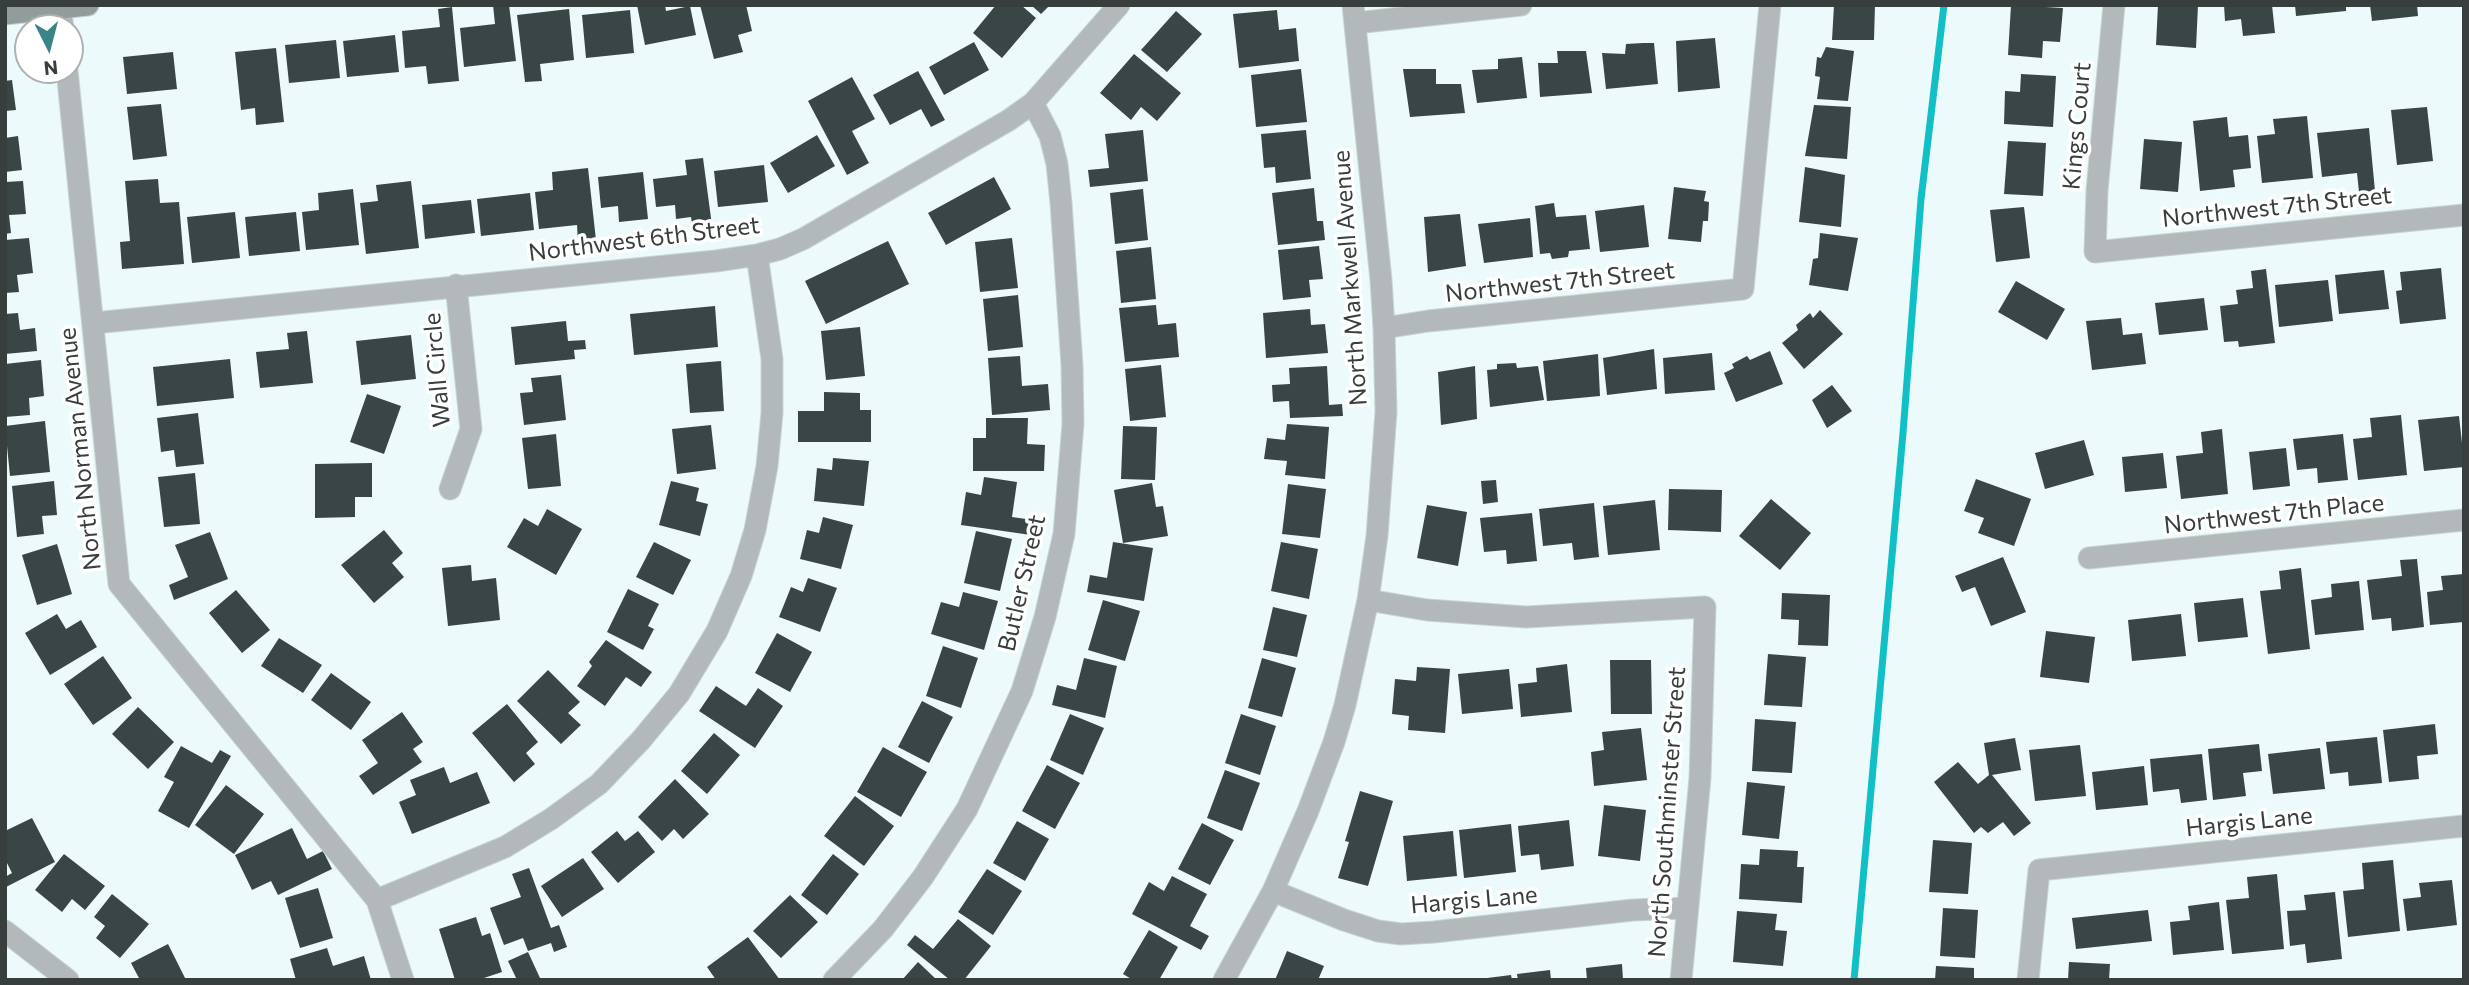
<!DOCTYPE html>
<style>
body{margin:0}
#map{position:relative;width:2469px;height:985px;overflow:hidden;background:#ecfafb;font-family:Commissioner,sans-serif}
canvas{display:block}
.frame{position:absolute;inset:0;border:7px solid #383d3d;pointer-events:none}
.north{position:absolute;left:14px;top:14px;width:70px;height:70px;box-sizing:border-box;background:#fff;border:2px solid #afb1b1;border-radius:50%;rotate:174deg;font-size:19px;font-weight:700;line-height:28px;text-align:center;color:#383d3d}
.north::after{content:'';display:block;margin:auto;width:24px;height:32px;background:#3a8387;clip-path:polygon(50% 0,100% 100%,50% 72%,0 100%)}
</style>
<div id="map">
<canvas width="2469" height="985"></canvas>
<div class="frame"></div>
<div class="north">N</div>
</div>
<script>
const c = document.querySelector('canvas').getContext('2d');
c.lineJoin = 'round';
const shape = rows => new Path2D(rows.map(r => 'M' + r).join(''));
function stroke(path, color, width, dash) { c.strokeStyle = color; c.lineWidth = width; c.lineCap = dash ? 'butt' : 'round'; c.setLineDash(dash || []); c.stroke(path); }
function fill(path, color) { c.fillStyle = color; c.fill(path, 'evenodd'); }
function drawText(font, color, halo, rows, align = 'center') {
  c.font = font + ' Commissioner,sans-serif'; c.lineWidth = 7; c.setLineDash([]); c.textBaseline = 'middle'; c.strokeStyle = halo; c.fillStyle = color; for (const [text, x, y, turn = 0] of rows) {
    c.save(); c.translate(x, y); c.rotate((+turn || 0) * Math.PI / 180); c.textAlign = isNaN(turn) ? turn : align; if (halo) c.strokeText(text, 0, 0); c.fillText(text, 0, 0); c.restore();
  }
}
stroke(shape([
 [1854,980,1903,433,1921,199,1944,5]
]), '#11bfc7', 7);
fill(shape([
 [493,5,509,5,516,61,464,67,460,28,495,24],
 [637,5,665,5,666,11,690,6,696,35,645,45],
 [700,5,746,5,752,31,738,35,743,52,714,59],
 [996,5,1021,5,1036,18,1002,58,973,33],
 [1031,5,1050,5,1041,14],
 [1834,5,1875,5,1874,40,1832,40],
 [2011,5,2063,8,2060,42,2043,41,2042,58,2008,55],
 [2158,5,2198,5,2196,48,2156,45],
 [2224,5,2272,5,2275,33,2243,36,2241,19,2225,21],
 [2295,5,2346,5,2346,11,2296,16],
 [2370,5,2417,5,2418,16,2372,21],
 [452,7,459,81,428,84,426,66,405,68,402,31,440,27,438,9],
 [569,9,574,60,540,64,542,81,525,82,517,15],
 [630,10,634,53,586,58,582,15],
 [1277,10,1279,30,1296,28,1299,61,1239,68,1233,14],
 [1176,11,1202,34,1167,72,1141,50],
 [395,35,399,72,347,77,343,41],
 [1715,38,1720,88,1678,92,1676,41],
 [336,40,340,78,289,83,285,45],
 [974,42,989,70,944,95,929,67],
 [1643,43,1654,43,1658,84,1606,89,1602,53,1625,54,1626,44],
 [1826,47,1854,51,1848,101,1817,99,1820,77,1815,76,1817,57,1821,58],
 [276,48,284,122,256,125,255,108,241,110,235,52],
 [1557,51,1586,51,1592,93,1540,97,1538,63,1558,63],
 [173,52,177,89,127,94,123,57],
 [1134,54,1181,93,1157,121,1141,107,1131,120,1100,93],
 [1522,57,1527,98,1477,103,1472,70,1498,69,1498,59],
 [1301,69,1307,122,1256,127,1251,75],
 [1403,69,1436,69,1436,84,1461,84,1465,113,1410,117],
 [918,71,945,120,931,127,921,109,890,125,873,95],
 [2021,74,2056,76,2053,127,2004,124,2005,91,2020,92],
 [852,77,875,119,852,131,869,163,847,175,808,101],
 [12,80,16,110,5,111,5,81],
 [161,104,167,156,133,160,127,107],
 [1814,105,1851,107,1847,159,1805,156],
 [2427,107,2433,161,2397,165,2391,110],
 [2307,116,2313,178,2262,183,2257,136,2275,134,2273,119],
 [2227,117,2229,137,2248,135,2251,168,2233,170,2235,187,2200,191,2193,121],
 [2369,128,2375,191,2359,192,2357,173,2322,177,2317,133],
 [1143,130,1148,181,1090,187,1088,170,1109,168,1105,134],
 [1306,130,1311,179,1276,183,1275,167,1264,168,1261,134],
 [817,135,835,166,788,193,770,163],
 [18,136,22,170,5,172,5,138],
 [2144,139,2182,142,2178,192,2140,189],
 [2008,141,2046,143,2043,196,2004,194],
 [703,158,713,233,694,235,691,217,676,219,675,205,656,207,653,179,687,175,685,160],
 [764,165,768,202,718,207,714,171],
 [1805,167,1845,175,1841,227,1799,222],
 [588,168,596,240,578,242,577,225,539,229,535,192,553,190,552,172],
 [643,172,648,219,619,222,618,206,601,208,598,177],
 [994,177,1011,209,946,245,928,213],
 [158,179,160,203,179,202,184,264,122,269,120,242,130,241,125,181],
 [23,181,26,214,9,215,11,233,5,234,5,182],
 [411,181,419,248,366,254,360,203,378,201,376,185],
 [1674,187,1706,191,1704,201,1709,202,1708,221,1703,221,1701,242,1668,239],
 [1314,188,1317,221,1323,221,1325,240,1278,245,1272,193],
 [353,189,359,245,306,250,302,212,319,210,318,193],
 [1143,189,1148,240,1115,244,1110,193],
 [530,193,534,230,481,236,477,199],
 [471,200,475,233,425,239,422,205],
 [1554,203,1556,217,1586,215,1590,249,1569,251,1568,257,1552,259,1550,253,1540,254,1535,206],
 [1644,205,1649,247,1600,252,1595,211],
 [2024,207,2030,258,1996,262,1990,210],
 [235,212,240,258,192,263,187,217],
 [296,212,300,251,249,256,245,217],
 [1460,214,1466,266,1428,272,1424,217],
 [1530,218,1533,257,1484,263,1478,224],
 [1820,233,1858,238,1848,291,1809,285,1813,259,1818,258],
 [29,238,33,273,17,275,19,292,5,293,5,240],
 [1012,238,1018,288,980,292,975,242],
 [888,241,909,284,826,324,805,281],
 [1319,246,1323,279,1309,280,1311,297,1283,300,1278,250],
 [1151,247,1156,299,1121,303,1116,251],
 [2441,268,2446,319,2400,324,2396,291,2402,290,2400,272],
 [2266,269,2275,343,2239,347,2238,341,2224,342,2220,306,2238,304,2236,290,2253,288,2251,271],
 [2384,270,2389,309,2339,314,2335,275],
 [2328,280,2333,321,2279,327,2275,285],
 [2016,281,2065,309,2047,340,1998,312],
 [1018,295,1023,347,988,351,983,299],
 [2204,298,2208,330,2159,335,2155,303],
 [1156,305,1158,325,1176,323,1179,357,1125,362,1119,308],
 [715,306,718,347,634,355,630,314],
 [1310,309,1311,325,1325,324,1328,353,1266,358,1263,313],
 [1820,310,1843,334,1804,369,1782,343,1798,330,1796,325,1810,313,1813,318],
 [18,313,20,330,35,328,37,351,5,354,5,314],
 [2121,318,2123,335,2142,333,2146,364,2092,370,2086,321],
 [566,321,568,341,585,340,586,349,574,350,575,359,515,365,511,327],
 [860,327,865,376,826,380,821,331],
 [307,331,313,383,260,388,256,352,289,349,287,333],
 [411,335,416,379,361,385,356,341],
 [1654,349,1657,389,1607,395,1603,358],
 [1770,351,1783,384,1736,402,1724,373,1734,368,1732,364,1747,356,1750,360],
 [1712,353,1715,390,1665,394,1663,358],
 [1598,354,1600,396,1547,401,1543,361],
 [1020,356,1022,386,1048,384,1050,410,992,415,988,358],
 [230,359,234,398,157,406,153,367],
 [41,360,44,396,29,398,30,415,5,417,5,364],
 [721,361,724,411,690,413,686,364],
 [1516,363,1517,368,1538,366,1544,400,1490,407,1487,370,1497,369,1497,364],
 [1161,365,1166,417,1130,421,1125,369],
 [1327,366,1329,405,1342,404,1343,416,1290,418,1289,401,1273,402,1272,385,1290,384,1289,368],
 [1475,366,1477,419,1441,425,1438,372],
 [561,375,566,420,524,425,520,393,533,392,531,378],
 [1832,385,1852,411,1827,428,1812,400],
 [824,392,860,393,860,410,871,410,871,442,798,442,798,411,824,411],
 [367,394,401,406,384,454,350,442],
 [198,413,204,464,176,467,174,450,161,452,157,418],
 [2401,415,2407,475,2358,480,2353,439,2372,437,2370,418],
 [2459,416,2462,443,2464,443,2464,467,2424,471,2418,420],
 [986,418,1028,418,1027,444,1045,445,1044,471,973,471,973,438,986,438],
 [45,421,50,472,10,476,5,426],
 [1287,424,1329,427,1325,479,1285,475,1287,461,1264,459,1267,438,1285,440],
 [711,425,716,469,677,474,672,429],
 [1123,426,1157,427,1155,480,1121,479],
 [2222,429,2228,494,2181,499,2176,456,2203,453,2201,432],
 [556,434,561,486,528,489,522,438],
 [2343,434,2348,480,2318,483,2317,468,2297,470,2293,439],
 [2084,440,2094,475,2045,489,2035,453],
 [2286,448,2290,486,2253,490,2249,452],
 [2163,453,2167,488,2125,492,2122,457],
 [833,458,869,461,864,506,814,501,817,468,832,470],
 [372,463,372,497,355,497,355,517,315,518,315,464],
 [195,473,200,524,164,527,158,477],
 [984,477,1017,482,1012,517,1033,520,1031,535,961,525,966,492,981,495],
 [1976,479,2031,499,2014,546,1978,533,1984,518,1964,511],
 [1496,480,1498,502,1483,504,1481,481],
 [54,481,57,515,42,516,44,534,17,537,12,486],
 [671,481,699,488,696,501,708,504,700,536,659,525],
 [1152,483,1156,507,1163,506,1168,536,1123,543,1114,490],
 [1288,484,1326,489,1320,538,1282,534],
 [1669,489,1722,490,1721,532,1668,530],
 [1771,499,1811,533,1780,570,1739,536],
 [1655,500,1660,550,1608,555,1603,506],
 [1594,503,1599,557,1574,560,1572,543,1543,546,1539,509],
 [1427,505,1467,512,1458,566,1417,558],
 [547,509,582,529,556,575,507,547,524,518,538,526],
 [1532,513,1537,561,1507,564,1506,550,1484,552,1480,518],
 [823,517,853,525,841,569,800,559,807,530,819,533],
 [384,530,403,553,392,563,404,577,374,603,341,565],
 [976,531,1012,539,1000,591,964,583],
 [210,532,228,579,174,600,169,585,188,577,175,545],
 [654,542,691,560,673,595,636,577],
 [1113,542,1153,548,1144,601,1087,592,1090,575,1107,578],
 [1281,542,1318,549,1309,599,1271,591],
 [57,544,72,594,37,605,22,555],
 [2003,557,2026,612,1991,626,1975,587,1962,592,1955,576],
 [2417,559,2424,627,2392,631,2391,618,2372,620,2367,580,2402,576,2400,560],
 [471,565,472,581,496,578,500,620,448,626,442,568],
 [2301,568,2310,649,2268,654,2260,591,2281,589,2279,571],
 [2464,574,2464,622,2430,625,2427,592,2443,590,2441,576],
 [808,578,837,588,820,632,779,617,791,587,803,592],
 [2359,581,2364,630,2315,635,2311,600,2332,597,2331,584],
 [628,589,659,604,648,626,654,629,643,650,607,632],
 [236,590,270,630,242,653,209,613],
 [963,592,998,601,984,650,931,634,941,602,959,607],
 [1782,593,1830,595,1828,646,1798,645,1799,620,1781,619],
 [2243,598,2248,637,2198,642,2194,603],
 [1103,600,1140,611,1125,661,1088,650],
 [1273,607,1307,615,1297,657,1263,650],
 [57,614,66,629,81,620,97,647,50,675,25,633],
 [2181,614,2186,656,2132,661,2128,620],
 [2046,631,2095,637,2089,683,2040,677],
 [777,633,812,652,790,692,755,673],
 [279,638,322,665,303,693,261,666],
 [606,640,652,672,641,687,626,677,605,706,577,686,592,666,589,662],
 [943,646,978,658,961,708,926,696],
 [1768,654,1806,657,1802,707,1764,705],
 [103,656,132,698,93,725,64,684],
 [1084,658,1117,666,1105,718,1052,705,1057,685,1076,690],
 [1262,658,1296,668,1282,717,1248,708],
 [1610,660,1651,660,1652,714,1611,714],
 [1567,664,1572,712,1521,717,1518,684,1537,682,1536,668],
 [1417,667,1450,669,1445,733,1408,730,1409,716,1392,714,1395,679,1416,681],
 [1509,669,1513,709,1462,714,1458,674],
 [548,670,580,702,568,713,581,725,561,744,517,701],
 [331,673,371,702,351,730,311,700],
 [716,686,746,706,758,688,783,706,755,748,699,711],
 [922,701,953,717,929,763,898,747],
 [507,704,538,742,526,753,535,764,514,782,472,733],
 [138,707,174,742,148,769,112,734],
 [402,712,423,742,413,749,422,762,373,795,359,776,378,763,362,740],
 [1070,714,1104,728,1083,775,1050,760],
 [1241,714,1276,726,1260,775,1225,763],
 [1755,719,1796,722,1792,773,1752,771],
 [2435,724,2438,754,2417,756,2419,779,2389,782,2383,730],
 [1641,728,1647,780,1594,786,1591,752,1604,750,1602,732],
 [714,733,740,755,707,794,681,771],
 [2377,737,2382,783,2349,786,2348,772,2330,774,2326,742],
 [2015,738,2021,770,1992,775,2031,823,2014,836,2003,822,1988,833,1981,827,1974,833,1934,782,1958,762,1978,784,1989,775,1984,743],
 [2259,744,2262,771,2243,773,2246,796,2213,800,2208,749],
 [2080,745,2086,796,2035,801,2029,750],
 [181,746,212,763,220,750,231,756,189,828,158,811,174,782,164,777],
 [883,747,927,772,901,817,857,792],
 [2320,748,2325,789,2273,794,2268,754],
 [2202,754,2207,800,2181,803,2179,789,2153,792,2150,759],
 [1047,765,1080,783,1055,829,1022,811],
 [2144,766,2148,805,2096,810,2092,772],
 [444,767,450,783,477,772,490,803,412,834,399,802,416,795,410,780],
 [1225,770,1260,783,1242,831,1207,818],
 [675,779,709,814,683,839,674,829,662,841,638,817],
 [1747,782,1785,786,1779,839,1742,835],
 [226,785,264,814,234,854,195,825],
 [1360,791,1393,801,1368,886,1338,878,1349,842,1345,841],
 [855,796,894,826,864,866,824,836],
 [1604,805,1646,810,1640,861,1598,856],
 [32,818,55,862,6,887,5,877,12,873,5,859,5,831],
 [1569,820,1574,866,1541,870,1539,854,1521,856,1518,826],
 [1017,821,1049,839,1025,881,993,863],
 [1202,823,1234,840,1210,885,1178,869],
 [1511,824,1516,872,1464,878,1459,830],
 [292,828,307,859,323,851,332,869,278,895,271,881,252,890,235,855],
 [617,831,625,841,638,831,655,852,618,883,591,852],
 [1453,831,1457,876,1407,881,1403,836],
 [1933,840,1972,843,1968,894,1929,892],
 [1760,849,1798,851,1797,867,1804,867,1802,903,1739,899,1741,864,1759,865],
 [64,854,105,886,85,910,72,899,62,912,35,890],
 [833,854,859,874,827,915,801,895],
 [583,858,604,889,562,917,541,886],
 [2393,860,2400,931,2348,937,2343,891,2364,889,2362,863],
 [529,868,551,928,559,925,567,947,554,952,551,943,528,951,523,938,504,945,490,908,521,897,512,874],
 [987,869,1022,891,993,935,958,912],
 [2277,874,2284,949,2232,954,2226,900,2249,898,2247,877],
 [1172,876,1207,894,1190,926,1209,936,1201,950,1132,914,1149,882,1164,891],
 [2452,880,2457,925,2407,931,2403,899,2421,897,2419,883],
 [318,888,333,938,300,948,285,898],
 [2335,892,2342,959,2307,963,2305,944,2290,946,2287,911,2306,910,2304,895],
 [112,894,149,924,120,958,96,938,105,926,94,917],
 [790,895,818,922,781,958,753,931],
 [2219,902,2224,950,2173,955,2170,922,2190,920,2188,906],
 [1943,908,1978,910,1975,958,1940,956],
 [2148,910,2152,941,2076,949,2072,918],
 [1737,911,1777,914,1775,930,1787,931,1783,966,1733,962],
 [476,917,482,936,490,933,502,972,478,980,455,980,439,929],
 [958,919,991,946,964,980,950,980,907,945,915,935,933,949],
 [1149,930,1178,947,1159,980,1133,980,1123,974],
 [748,937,780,980,716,980,707,967],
 [168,944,186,980,140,980,131,963],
 [327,948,333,966,364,956,371,980,296,980,290,959],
 [1287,951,1324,966,1318,980,1275,980],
 [528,952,540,978,517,980,508,961],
 [918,962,937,980,902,980],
 [2069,962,2110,964,2109,980,2068,980],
 [1622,964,1623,980,1587,980,1586,968],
 [1936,966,1974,968,1974,980,1935,980],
 [1550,970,1551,980,1518,980,1517,974],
 [1511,975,1512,980,1487,980,1487,978]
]), '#3a4546');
const street = shape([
 [2114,5,2097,191,2095,252,2464,215],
 [60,8,63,28],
 [1355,23,1521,5],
 [67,70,119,584,377,900,403,980],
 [94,323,716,261,757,255,780,249,803,239,1009,120,1033,103,1119,5],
 [1384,328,1428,321,1743,289,1770,5],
 [450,489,471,429,456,285],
 [2089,558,2464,520],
 [1368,600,1427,610,1526,617,1705,607,1700,778,1681,980],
 [1273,891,1344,920,1378,931,1401,934,1434,932,1633,910,1687,908],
 [377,900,505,847,551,819,599,784,641,740,679,694,717,631,741,576,755,530,767,466,772,413,772,359,757,255],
 [5,931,68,980],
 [834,980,883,929,923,877,967,809,1022,691,1045,617,1064,534,1073,424,1072,365,1061,203,1057,164,1050,136,1033,103],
 [1224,980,1273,891,1308,811,1334,742,1345,705,1368,600,1377,536,1386,412,1384,328,1381,280,1353,5],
 [2028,980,2039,870,2464,826]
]);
const secondary = shape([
 [5,14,88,5]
]);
stroke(street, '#c8d4d5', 23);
stroke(secondary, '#c8d4d5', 23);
stroke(street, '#b3b9ba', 21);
stroke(secondary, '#939c9c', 21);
drawText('24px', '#383d3d', '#fff', [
 ["Kings Court",2077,126,-85],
 ["Northwest 7th Street",2277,207,-6],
 ["Northwest 6th Street",644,239,-7],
 ["North Markwell Avenue",1350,278,-94],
 ["Northwest 7th Street",1560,282,-6],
 ["Wall Circle",437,370,-95],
 ["North Norman Avenue",80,449,-96],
 ["Northwest 7th Place",2274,514,-6],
 ["Butler Street",1022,583,-77],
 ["North Southminster Street",1667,812,-86],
 ["Hargis Lane",2249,822,-6],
 ["Hargis Lane",1474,900,-5]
]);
</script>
